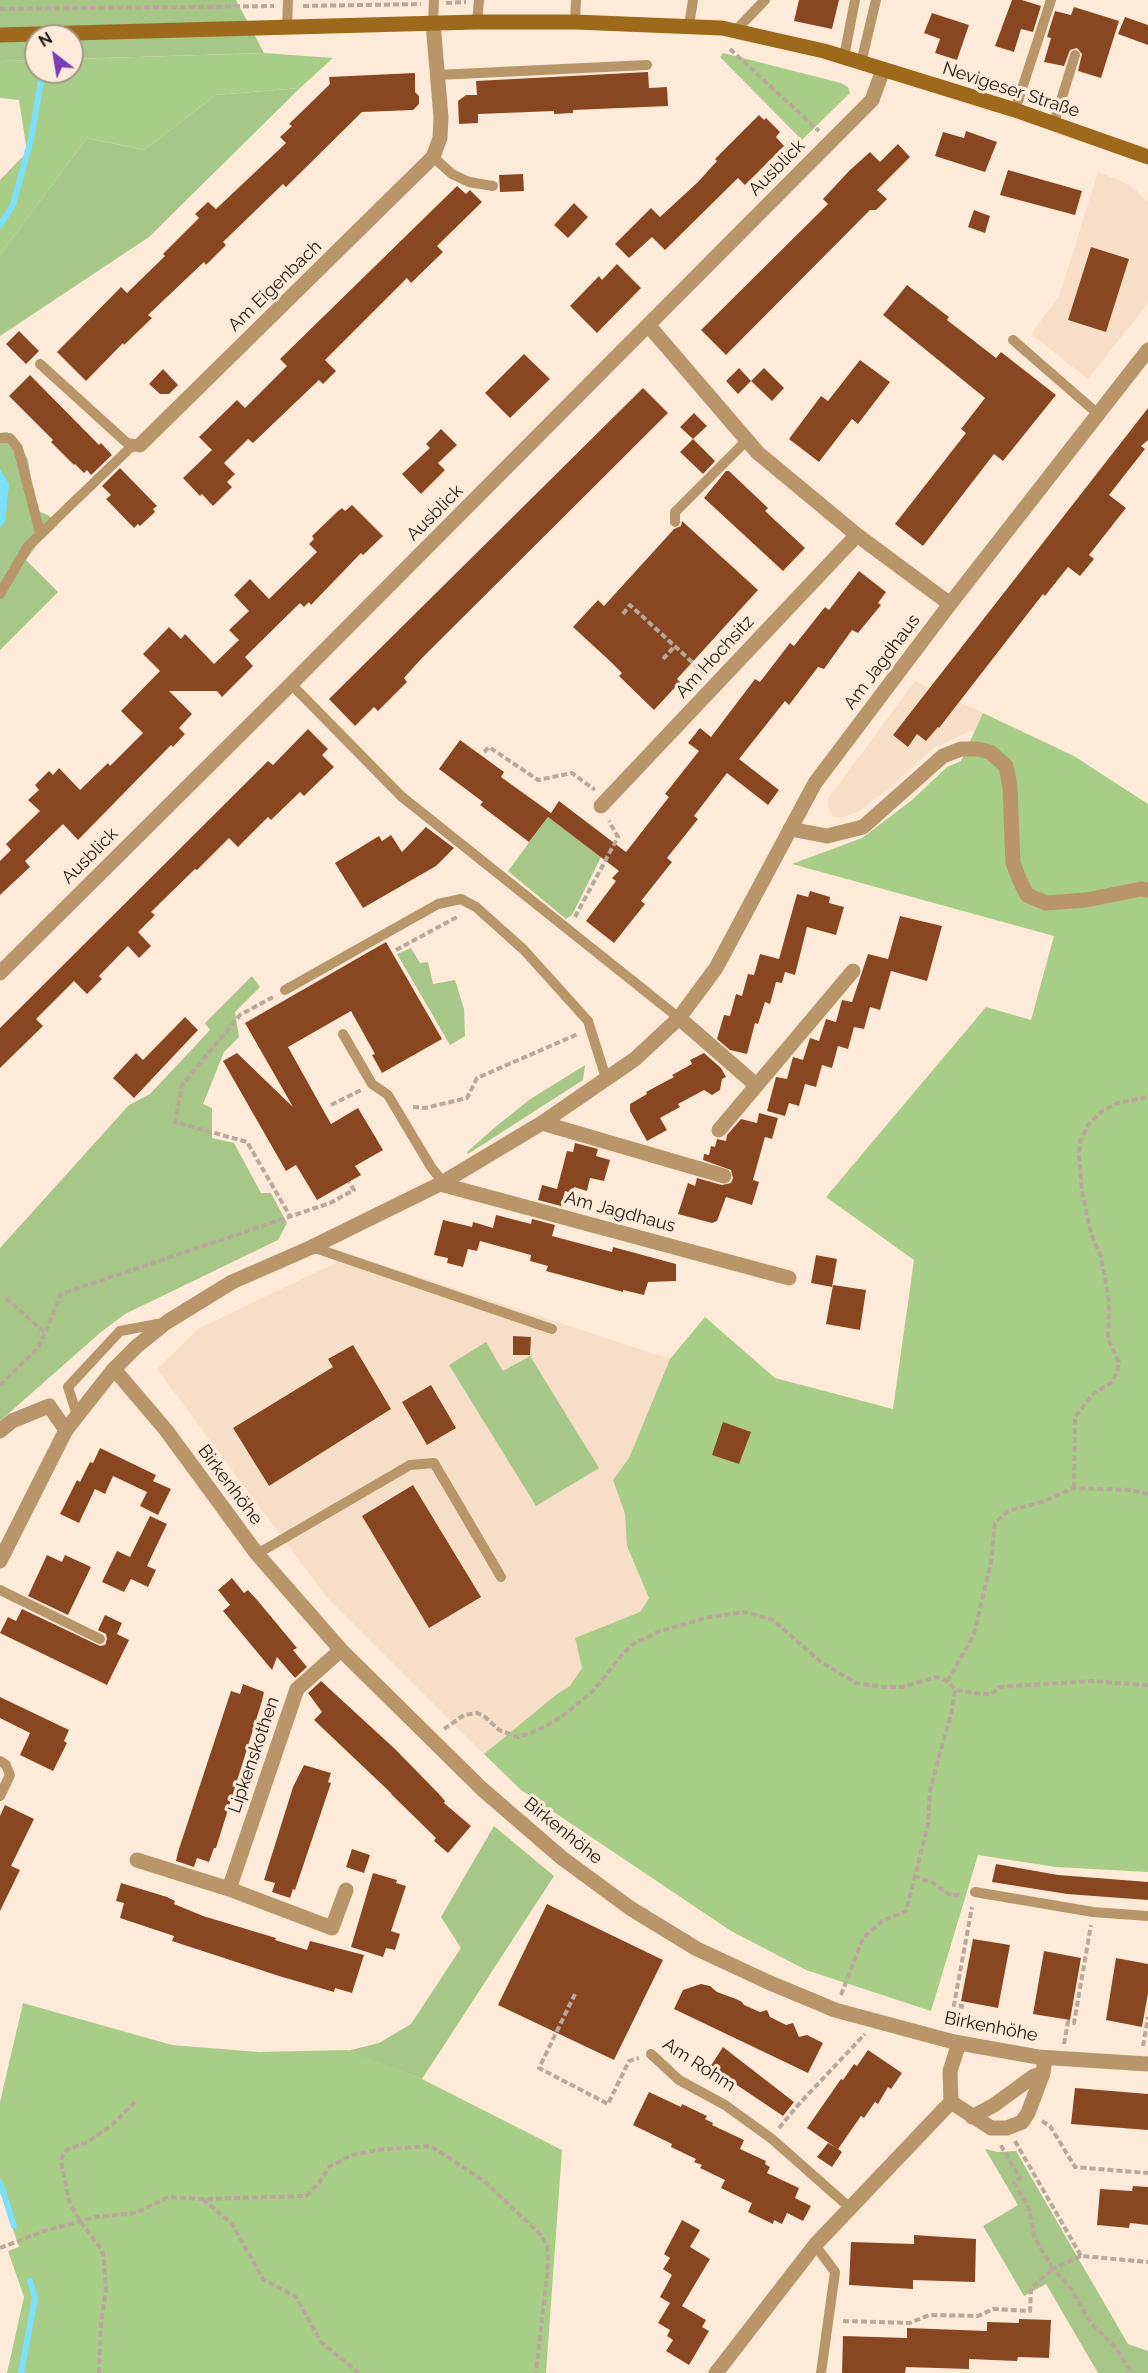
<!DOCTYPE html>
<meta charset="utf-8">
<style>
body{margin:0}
#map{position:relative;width:1148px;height:2373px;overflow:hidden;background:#fdead9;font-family:Raleway,sans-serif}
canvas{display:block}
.north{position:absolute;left:24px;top:24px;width:60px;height:60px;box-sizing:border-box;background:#fdead9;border:2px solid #a5978a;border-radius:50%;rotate:329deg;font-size:16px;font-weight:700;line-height:24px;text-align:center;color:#211a14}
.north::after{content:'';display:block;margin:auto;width:21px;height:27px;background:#793eb4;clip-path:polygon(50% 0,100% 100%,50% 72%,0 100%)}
</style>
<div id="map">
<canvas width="1148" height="2373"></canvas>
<div class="north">N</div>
</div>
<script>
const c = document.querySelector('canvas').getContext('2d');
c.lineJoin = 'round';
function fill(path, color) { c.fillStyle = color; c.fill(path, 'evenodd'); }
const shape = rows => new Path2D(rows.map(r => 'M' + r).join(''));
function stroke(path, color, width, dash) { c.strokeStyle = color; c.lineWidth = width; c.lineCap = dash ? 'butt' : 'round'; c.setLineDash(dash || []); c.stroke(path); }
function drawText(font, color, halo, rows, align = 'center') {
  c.font = font + ' Raleway,sans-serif'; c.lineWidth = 6; c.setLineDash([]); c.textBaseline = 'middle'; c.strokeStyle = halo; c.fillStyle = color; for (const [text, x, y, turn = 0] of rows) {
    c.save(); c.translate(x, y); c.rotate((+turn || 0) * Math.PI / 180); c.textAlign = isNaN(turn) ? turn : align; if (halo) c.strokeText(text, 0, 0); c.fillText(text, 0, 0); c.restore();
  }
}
fill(shape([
 [1098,172,1121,181,1136,190,1148,202,1148,303,1088,379,1031,334,1059,297],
 [915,681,983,713,975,729,932,749,895,784,859,811,841,818,833,816,828,807,828,799],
 [352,1255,670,1359,629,1458,613,1480,625,1514,627,1546,649,1598,640,1612,575,1638,582,1668,570,1686,557,1694,484,1754,325,1595,157,1369,198,1329]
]), '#f7dec7');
fill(shape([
 [0,0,236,0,264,53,72,59,72,36,36,36,36,60,0,61],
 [300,88,149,237,0,336,0,255,87,138,144,150,216,95],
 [7,432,18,440,28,460,35,502,40,512,48,515,58,525,37,545,26,560,58,592,0,650,0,433],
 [548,817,601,857,572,915,566,919,508,871],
 [411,948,420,963,428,962,433,984,455,980,464,1009,465,1036,450,1045,397,954],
 [252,976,260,987,235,1012,239,1037,224,1052,203,1104,212,1108,212,1138,234,1143,261,1193,271,1193,287,1223,278,1240,125,1314,101,1332,0,1421,0,1248,129,1105,150,1094,210,1030,205,1023],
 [585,1065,583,1080,468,1154,467,1152,494,1128,529,1100],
 [486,1342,503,1371,530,1356,599,1468,536,1506,449,1365],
 [494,1826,554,1876,422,2079,347,2051,379,2043,411,2024,461,1948,441,1917],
 [985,2149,998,2152,1016,2151,1128,2344,1148,2351,1148,2373,1098,2373,1046,2284,1024,2296,983,2226,1018,2205]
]), '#a7c789');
fill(shape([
 [264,53,333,58,300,88,216,95,144,150,87,138,0,255,0,180,27,152,19,100,0,98,0,61,36,60,36,72,72,72,72,59],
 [723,53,841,83,848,87,850,93,802,140,720,57],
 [983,713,1074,756,1148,804,1148,1872,1056,1867,978,1855,931,2011,806,1970,731,1931,521,1790,484,1754,557,1694,570,1686,582,1668,575,1638,640,1612,649,1598,627,1546,625,1514,613,1480,629,1458,670,1359,705,1317,775,1378,893,1409,914,1260,826,1197,986,1007,1031,1020,1054,936,792,864,862,838,912,800,947,767,961,761],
 [23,2003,172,2045,259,2052,347,2050,422,2079,562,2150,546,2373,7,2373,24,2297,8,2251,19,2247,0,2191,0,2102]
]), '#a8cd86');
fill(shape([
 [0,469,9,484,5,522,0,527]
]), '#7ae0fc');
stroke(shape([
 [0,225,13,205,31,139,42,75],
 [0,2182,14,2226],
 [21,2373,35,2298,30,2281]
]), '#7ae0fc', 6);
fill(shape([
 [799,0,839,0,832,29,794,21],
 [1012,0,1022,0,1041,6,1033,32,1021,29,1014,52,995,46],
 [1074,7,1119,21,1101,78,1078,71,1082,54,1077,48,1070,50,1064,66,1044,62,1051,38,1047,37,1055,11,1071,15],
 [932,13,969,25,957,60,935,53,940,39,924,33],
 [1125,17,1148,25,1148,45,1118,34],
 [648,72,649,88,667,87,668,106,573,110,573,113,554,114,554,111,478,114,478,123,459,124,458,101,466,95,477,95,476,81],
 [415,73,415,92,419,96,419,104,413,110,362,112,286,187,283,184,223,242,226,245,206,265,204,262,148,315,152,318,124,345,123,343,86,381,57,352,121,287,127,293,165,256,163,254,199,218,195,214,208,202,216,209,286,143,280,137,292,126,289,124,330,84,329,77],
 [759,115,764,120,766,118,780,132,776,137,784,146,745,185,738,178,665,250,652,237,629,258,615,244,651,208,660,217,698,182,717,161,715,159],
 [966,131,997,142,985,172,935,156,943,132,964,138],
 [898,144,910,157,877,190,887,199,876,210,870,210,726,355,701,330,828,204,823,199,849,171,870,152,880,162],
 [1008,170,1082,191,1075,215,1000,195],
 [523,174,524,191,500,192,499,175],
 [457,186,466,194,470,190,482,202,437,246,443,252,411,283,407,278,325,360,336,371,323,384,319,380,253,443,248,439,224,463,235,474,227,482,232,487,213,506,202,494,200,496,183,478,212,450,199,437,237,400,245,408,287,366,280,359],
 [574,203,588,217,568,238,554,225],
 [974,210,990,216,985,233,968,227],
 [1091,247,1129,259,1106,332,1068,320],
 [617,264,641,288,597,333,570,306,599,276,602,280],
 [907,285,949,317,947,320,996,358,1001,352,1056,395,1003,461,994,454,923,546,895,524,966,433,961,429,985,398,883,315],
 [19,331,39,351,26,364,6,344],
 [524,354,550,379,510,418,485,393],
 [860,360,890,382,858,424,852,419,819,462,789,439,821,396,828,401],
 [739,368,751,381,764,368,784,388,772,401,751,381,738,394,726,381],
 [163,369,178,385,169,394,160,394,149,384],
 [30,375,99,445,101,443,112,455,91,475,87,470,84,473,75,464,74,465,51,442,53,440,9,396],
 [643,388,668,413,421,659,404,678,407,682,378,711,374,707,355,726,329,699],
 [1148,408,1148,440,1141,446,1145,449,1109,495,1126,508,1089,555,1094,559,1080,576,1068,567,1045,596,1043,594,939,728,938,727,926,741,917,734,908,747,893,735],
 [694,413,707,426,693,439,680,427],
 [441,429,457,445,438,463,445,470,421,494,402,474,430,448,426,444],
 [693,439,715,461,703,474,680,452],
 [120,468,157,506,153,509,155,512,140,526,138,524,134,528,106,499,111,495,102,486],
 [726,471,729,471,768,508,765,511,805,548,783,571,704,498],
 [352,505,383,536,363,555,361,553,311,605,309,602,304,607,300,603,245,657,253,666,222,697,217,691,169,691,192,714,179,728,185,734,173,747,171,745,78,840,63,824,25,861,30,867,0,895,0,861,11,850,6,844,40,811,28,800,39,790,35,785,49,771,53,775,59,768,80,790,108,763,110,766,143,733,121,711,160,671,143,654,169,627,181,639,185,634,214,664,239,640,229,630,249,611,234,595,250,579,269,599,317,552,309,544,314,539,312,536,338,511,342,508,345,511],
 [682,521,758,590,677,679,680,682,654,710,619,676,622,673,612,663,573,627,598,600,604,606,674,529,681,526],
 [859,571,886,592,878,603,881,605,858,633,852,630,824,669,818,667,789,705,785,701,739,759,779,790,768,805,727,773,694,816,698,819,667,858,672,862,641,901,645,904,614,943,586,921,616,881,612,878,619,871,548,817,529,842,480,805,483,802,439,769,460,740,504,772,501,777,551,813,559,801,626,852,669,797,665,794,699,751,688,743,700,728,711,737,755,679,760,682,790,643,794,646,825,607,829,610],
 [308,729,328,749,322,755,334,767,304,796,300,792,271,820,268,817,238,847,229,838,197,870,195,869,151,912,155,915,138,932,151,946,139,958,128,946,99,976,102,979,87,994,74,981,36,1019,43,1026,0,1068,0,1028,268,761,273,765],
 [426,827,454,848,436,866,363,908,335,863,379,836,382,841,391,835,402,852],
 [810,891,830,897,829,903,844,907,836,935,807,927,795,975,785,972,782,983,776,982,770,1004,765,1002,758,1024,755,1023,747,1054,730,1050,717,1039,724,1015,730,1016,736,994,742,996,748,974,754,975,760,954,779,959,797,894,808,897],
 [900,916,942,926,927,981,891,971,880,1010,870,1007,864,1029,854,1027,848,1049,838,1046,832,1068,822,1065,816,1087,805,1084,799,1106,789,1103,785,1116,767,1111,776,1077,787,1079,793,1057,803,1060,810,1038,819,1041,826,1019,836,1022,842,1000,852,1002,868,954,888,959],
 [386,942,442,1039,382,1073,372,1055,375,1054,351,1011,288,1047,331,1124,358,1108,383,1150,355,1166,361,1175,317,1200,296,1165,286,1171,223,1061,237,1053,293,1107,245,1023],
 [185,1017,198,1030,134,1098,113,1078,136,1053,143,1060],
 [704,1053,721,1068,726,1077,722,1079,720,1090,712,1095,704,1090,678,1104,680,1107,660,1118,667,1130,647,1141,630,1111,630,1104,647,1094,646,1092,674,1077,672,1075,692,1064,690,1060],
 [759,1113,778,1118,772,1139,765,1137,753,1180,759,1182,752,1205,726,1197,717,1221,712,1223,678,1214,688,1183,695,1186,697,1178,722,1185,731,1183,733,1178,731,1170,703,1160,704,1154,709,1155,711,1146,715,1147,717,1139,726,1141,727,1135,741,1119,757,1123],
 [575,1143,598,1149,596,1156,610,1160,604,1181,590,1178,587,1191,574,1187,572,1193,565,1191,561,1206,538,1200,542,1185,557,1189,567,1151,573,1152],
 [496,1215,531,1224,532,1219,555,1225,552,1236,612,1252,613,1247,676,1264,676,1281,648,1282,644,1295,623,1290,623,1292,546,1271,548,1266,530,1261,531,1255,480,1241,477,1251,468,1249,463,1267,447,1263,448,1258,434,1255,443,1220,472,1227,473,1222,493,1228],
 [816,1255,837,1259,832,1287,811,1283],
 [833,1285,866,1290,860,1330,826,1324],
 [513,1336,531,1337,530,1355,513,1355],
 [353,1345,391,1409,269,1486,233,1428,333,1367,328,1359],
 [431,1385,456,1428,427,1445,402,1402],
 [723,1422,751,1432,739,1464,712,1455],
 [100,1448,156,1475,153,1481,171,1489,158,1515,140,1506,147,1492,113,1476,105,1494,95,1489,79,1523,60,1514,77,1480,80,1482,90,1462,93,1463],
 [413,1485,481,1597,429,1628,362,1516],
 [150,1516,167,1524,147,1566,156,1570,148,1587,131,1579,124,1592,102,1582,117,1551,130,1557],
 [47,1555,62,1562,65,1555,91,1567,68,1615,28,1596],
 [232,1578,244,1593,248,1590,258,1601,297,1648,293,1650,307,1667,295,1678,277,1657,272,1670,223,1611,230,1605,218,1590],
 [22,1609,100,1646,105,1645,107,1639,106,1634,98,1630,105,1615,122,1623,117,1634,129,1640,107,1685,0,1633,8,1617,16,1621],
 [321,1681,395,1749,439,1794,445,1801,444,1803,471,1826,448,1853,434,1841,436,1838,390,1793,392,1794,314,1720,322,1712,308,1693],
 [243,1684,264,1692,262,1701,216,1848,214,1848,209,1862,197,1858,194,1867,176,1861,178,1852,231,1691,240,1694],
 [0,1697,69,1730,64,1741,67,1743,53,1771,20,1755,30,1733,0,1718],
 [304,1765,331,1773,328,1782,331,1783,295,1890,293,1889,290,1898,272,1892,275,1883,264,1880,293,1787],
 [5,1805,34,1819,11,1866,20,1870,0,1911,0,1816],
 [352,1849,370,1855,364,1873,346,1867],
 [996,1864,1058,1875,1148,1882,1148,1900,1067,1894,992,1882],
 [373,1873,397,1880,396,1883,406,1886,391,1931,400,1934,395,1950,386,1948,383,1957,351,1947],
 [121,1883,167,1897,175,1901,174,1904,203,1916,276,1938,275,1940,307,1950,310,1941,364,1955,352,1993,335,1988,334,1992,279,1976,172,1941,174,1936,120,1918,124,1903,116,1901],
 [547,1904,663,1960,614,2060,498,2005],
 [973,1939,1010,1945,998,2008,961,2001],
 [1044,1951,1081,1958,1070,2020,1033,2014],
 [1116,1958,1148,1964,1148,1993,1142,2027,1106,2020],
 [701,1984,710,1986,717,1992,736,1999,742,2002,744,2005,760,2012,767,2010,770,2017,786,2025,793,2023,799,2037,807,2035,823,2043,808,2073,674,2009,683,1990],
 [723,2047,794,2102,783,2116,710,2067],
 [868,2050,902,2073,891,2089,888,2087,878,2104,875,2102,864,2118,861,2116,838,2149,842,2152,832,2167,817,2157,828,2143,838,2149,807,2128,841,2079,843,2080,854,2064,857,2066],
 [1075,2088,1148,2094,1148,2130,1071,2124],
 [649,2092,681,2107,682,2104,707,2116,705,2119,713,2123,712,2125,744,2140,740,2149,766,2161,765,2164,770,2167,767,2173,799,2188,795,2198,811,2206,803,2221,787,2213,782,2224,774,2220,773,2224,748,2212,752,2203,721,2188,725,2180,700,2168,702,2165,694,2162,696,2159,671,2147,672,2144,633,2125],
 [1133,2186,1148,2187,1148,2225,1130,2223,1129,2228,1097,2225,1100,2189,1132,2191],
 [682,2220,700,2230,690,2247,710,2259,682,2306,706,2320,702,2327,709,2331,689,2365,666,2351,673,2340,667,2336,670,2330,658,2323,670,2303,660,2297,672,2275,663,2269,670,2258,664,2254],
 [914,2235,976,2239,975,2282,913,2280,913,2289,849,2285,851,2242,914,2244],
 [1019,2319,1051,2320,1049,2358,1018,2357,1017,2361,969,2359,969,2369,906,2367,905,2373,842,2373,843,2336,907,2338,907,2328,987,2331,987,2322,1019,2323]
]), '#884720');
stroke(shape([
 [446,3,466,2],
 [303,6,421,4],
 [0,9,274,6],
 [730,49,819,131],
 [623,614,630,605,704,673],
 [663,659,675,646],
 [484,752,489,747,538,780,572,773,595,790],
 [575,917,618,837,609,821],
 [396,950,457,917],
 [273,997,240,1015,182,1085,175,1122,247,1142,290,1216],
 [331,1105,361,1090],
 [413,1107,425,1108,467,1098,477,1078,578,1034],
 [6,1298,45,1333,61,1294,330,1203,354,1190,349,1182],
 [0,1385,38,1348,45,1333],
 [1074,1488,1075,1417,1094,1393,1111,1383,1117,1372,1119,1362,1108,1339,1109,1300,1101,1257,1091,1234,1082,1192,1079,1156,1080,1142,1088,1125,1101,1112,1118,1103,1148,1097],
 [1148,1494,1130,1490,1074,1488,1042,1502,1008,1511,995,1523,991,1562,974,1634,948,1681,955,1690,980,1694,992,1694,999,1687,1092,1681,1148,1685],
 [444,1729,464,1715,477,1713,484,1716,499,1730,518,1737,536,1731,560,1718,592,1692,621,1656,633,1644,660,1631,710,1617,745,1612,773,1620,821,1662,856,1683,883,1687,902,1687,936,1677,948,1681],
 [914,1876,933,1883,951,1896,962,1894],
 [575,1994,539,2068,608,2104,629,2061,639,2058],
 [841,1995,863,1938,882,1921,906,1911,928,1825,930,1790,952,1710,955,1690],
 [957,2026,962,2006,954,2005,972,1907],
 [1064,2044,1068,2022,1074,2023,1091,1925],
 [1143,2046,1148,2017],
 [1042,2121,1050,2126,1075,2167,1148,2173],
 [779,2128,798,2105,865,2034],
 [1015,2141,1081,2256,1148,2262],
 [203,2199,232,2224,263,2279,296,2297,321,2342,359,2373],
 [0,2248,47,2230,96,2217,136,2213,168,2197,203,2199,306,2196,319,2183,329,2167,352,2155,377,2150,431,2146,484,2181,541,2235,547,2246,548,2256,547,2276,536,2373],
 [1081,2256,1053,2269,1069,2286,1091,2323,1115,2347,1132,2373],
 [843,2321,910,2323,929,2315,978,2316,993,2309,1030,2311,1031,2288,1053,2269,1034,2237,1029,2208,1014,2183,1020,2178,1000,2144],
 [99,2373,101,2322,106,2291,104,2259,102,2250,80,2221,69,2201,61,2161,63,2155,68,2149,88,2142,113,2124,135,2102]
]), '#b8a99c', 4, [6, 3]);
stroke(shape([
 [477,22,479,0],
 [575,22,576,0],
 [433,23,434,0],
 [689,26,693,0],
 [287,28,288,0],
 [736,30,765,0],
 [844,57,855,0],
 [861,63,876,0],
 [437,75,647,65],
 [1015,110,1051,0],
 [1054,123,1075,55],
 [433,157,452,174,469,182,493,186],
 [1013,340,1098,414],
 [40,364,127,443,140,445],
 [0,438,10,438,18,448,40,533],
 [675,522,675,512,747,440],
 [0,594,28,546,130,448,140,445],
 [291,684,401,796,679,1018],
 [285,990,438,904,461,899,476,907,524,950,588,1021,606,1078],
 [343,1034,372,1084,388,1095,431,1167,443,1182],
 [312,1247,552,1329],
 [77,1415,68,1387,120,1331,163,1323],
 [257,1554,410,1465,434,1463,501,1577],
 [0,1590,100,1639],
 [0,1761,6,1765,10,1775,0,1796],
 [975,1892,1093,1912,1148,1916],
 [651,2054,679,2080,725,2105,772,2139,849,2207],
 [815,2245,835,2272,821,2373]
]), '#b89669', 10);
stroke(shape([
 [649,326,758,453,857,535,950,604],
 [140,445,433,157,440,138,441,117,433,23],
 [601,806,857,535],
 [790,829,827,836,863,827,943,756,961,749,977,749,990,752,1006,766,1010,787,1013,863,1020,881,1027,895,1046,903,1086,900,1141,889,1148,890],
 [0,973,291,684,872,100,883,70],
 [679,1018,756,1085],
 [542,1123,724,1176],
 [719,1130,853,971],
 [440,1184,789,1278],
 [114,1369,166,1430,257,1554,341,1650,482,1789,562,1858,630,1908,697,1949,768,1982,835,2010,954,2042,1038,2057,1148,2064],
 [0,1431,12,1421,49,1406,66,1430],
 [0,1561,66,1430,114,1369,137,1346,167,1322,232,1282,312,1247,440,1184,542,1123,635,1059,679,1018,716,968,815,783,950,604,1148,350],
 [341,1650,297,1689,229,1889,332,1928,346,1890],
 [137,1860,229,1889],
 [959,2043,950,2071,951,2102,991,2128,1007,2128,1022,2122,1028,2113,1043,2073,1045,2058],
 [972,2117,994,2105,1034,2076,1043,2073],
 [716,2373,815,2245,951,2102]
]), '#b89669', 15);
stroke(shape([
 [0,35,477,22,575,22,722,28,824,51,1015,110,1148,157]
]), '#9c6a1a', 15);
drawText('18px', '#211a14', '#fdead9', [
 ["Nevigeser Straße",1011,90,18],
 ["Ausblick",777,168,-45],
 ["Am Eigenbach",275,286,-44],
 ["Ausblick",435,513,-45],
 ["Am Hochsitz",715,657,-47],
 ["Am Jagdhaus",882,662,-53],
 ["Ausblick",90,856,-45],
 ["Am Jagdhaus",620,1212,15],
 ["Birkenhöhe",230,1485,53],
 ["Lipkenskothen",254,1755,-71],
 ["Birkenhöhe",563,1831,39],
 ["Birkenhöhe",991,2027,11],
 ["Am Rohm",699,2065,33]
]);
</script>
